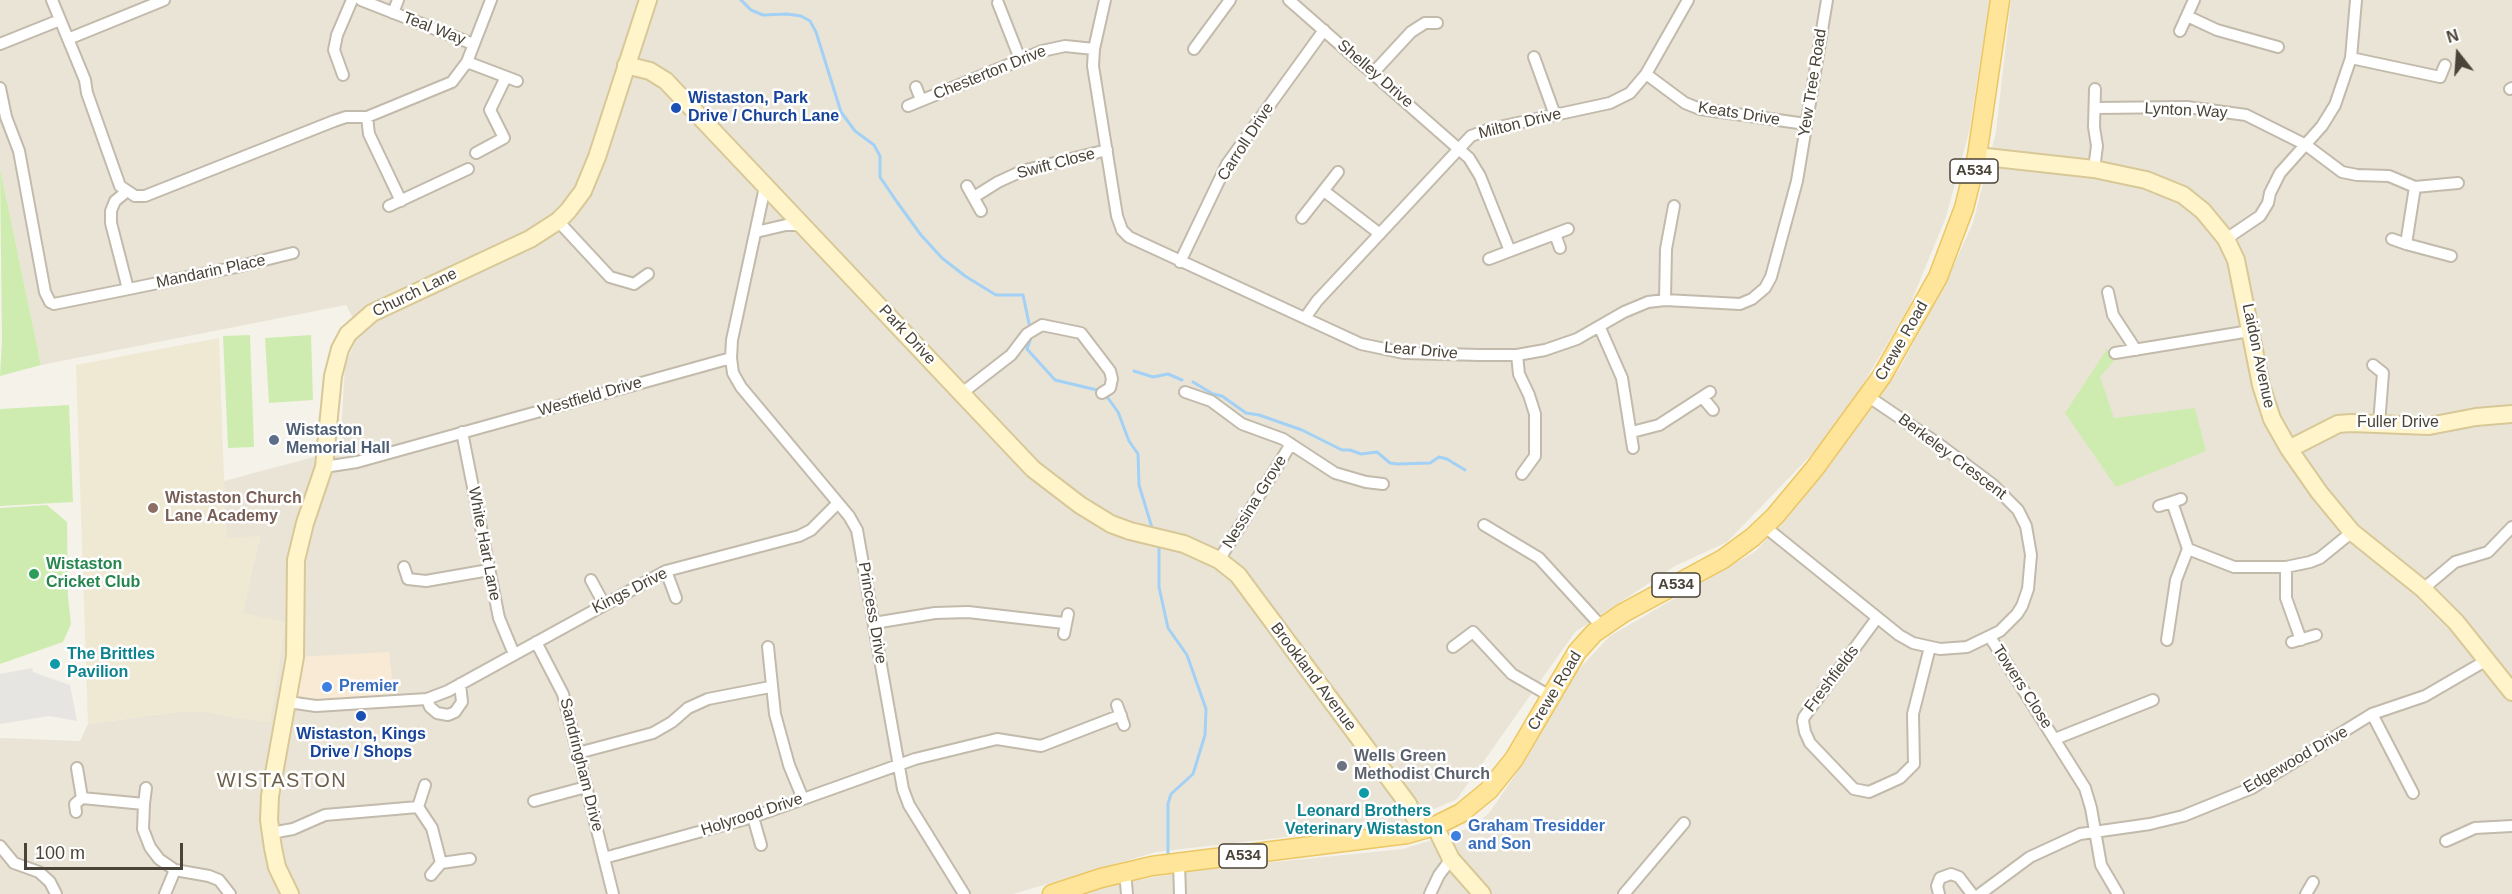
<!DOCTYPE html>
<style>
body{margin:0}
#map{position:relative;width:2512px;height:894px;overflow:hidden;background:#f5f2e9;font-family:Arial,sans-serif}
canvas{display:block}
.north{position:absolute;left:2428px;top:24px;width:60px;height:60px;-webkit-text-stroke:4px #fff;paint-order:stroke;rotate:343deg;font-size:16px;font-weight:700;line-height:24px;text-align:center;color:#4a4337}
.north::after{content:'';display:block;margin:auto;width:21px;height:27px;background:#4a4337;clip-path:polygon(50% 0,100% 100%,50% 72%,0 100%)}
.scale{position:absolute;left:24px;top:843px;width:159px;height:27px;box-sizing:border-box;border:3px solid #4a4337;border-top:0;padding-left:8px;font-size:18px;line-height:21px;white-space:nowrap;color:#4a4337;-webkit-text-stroke:4px #fff;paint-order:stroke}
</style>
<div id="map">
<canvas width="2512" height="894"></canvas>
<div class="north">N</div>
<div class="scale">100 m</div>
</div>
<script>
const c = document.querySelector('canvas').getContext('2d');
c.lineJoin = 'round';
function fill(path, color) { c.fillStyle = color; c.fill(path, 'evenodd'); }
const shape = rows => new Path2D(rows.map(r => 'M' + r).join(''));
function stroke(path, color, width, dash) { c.strokeStyle = color; c.lineWidth = width; c.lineCap = dash ? 'butt' : 'round'; c.setLineDash(dash || []); c.stroke(path); }
function drawText(font, color, halo, rows, align = 'center') {
  c.font = font + ' Arial,sans-serif'; c.lineWidth = 5; c.setLineDash([]); c.textBaseline = 'middle'; c.strokeStyle = halo; c.fillStyle = color; for (const [text, x, y, turn = 0] of rows) {
    c.save(); c.translate(x, y); c.rotate((+turn || 0) * Math.PI / 180); c.textAlign = isNaN(turn) ? turn : align; if (halo) c.strokeText(text, 0, 0); c.fillText(text, 0, 0); c.restore();
  }
}
fill(shape([
 [0,0,1990,0,1969,132,1946,217,1909,307,1837,428,1727,542,1675,566,1575,632,1457,799,1400,824,1156,852,1013,894,0,894,0,738,80,741,88,724,176,712,210,712,237,718,242,614,260,537,226,539,224,481,340,450,345,365,360,331,346,305,41,365,0,168],
 [2011,0,2512,0,2512,894,1081,894,1104,886,1196,870,1403,849,1473,827,1490,812,1528,756,1575,673,1610,636,1756,551,1828,468,1901,366,1945,284,1973,223,1996,132]
]), '#eae4d7');
fill(shape([
 [389,652,395,703,288,702,295,657]
]), '#f8ead4');
fill(shape([
 [219,338,226,538,260,536,243,613,286,622,270,722,237,718,209,712,176,712,88,724,76,365]
]), '#efe8d2');
fill(shape([
 [0,168,41,365,0,376,2,340],
 [250,335,254,447,228,448,223,336],
 [311,335,313,400,269,403,265,338],
 [2107,349,2117,357,2100,377,2114,418,2195,408,2206,451,2116,487,2065,413],
 [69,405,73,502,0,506,0,409],
 [47,505,67,522,68,597,71,624,63,642,0,664,0,508]
]), '#cfecb0');
fill(shape([
 [32,668,33,672,70,685,77,721,49,716,0,724,0,674]
]), '#e7e5e1');
stroke(shape([
 [741,0,751,10,763,15,787,14,801,16,810,21,816,32,841,112,855,131,874,145,880,156,880,177,897,202,921,235,942,258,965,276,996,295,1023,295,1030,328],
 [1032,335,1027,349,1055,380,1097,390,1108,398,1118,412,1129,441,1138,454,1139,485,1153,531],
 [1134,371,1153,377,1168,374,1182,380],
 [1193,382,1213,394,1222,396,1246,413,1259,415,1302,430,1342,450,1350,450,1361,454,1377,452,1390,463,1398,464,1430,463,1439,457,1447,459,1465,470],
 [1157,543,1159,549,1159,587,1168,628,1187,655,1206,709,1205,735,1193,774,1171,794,1168,804,1168,853]
]), '#a3d1f5', 3);
const street = shape([
 [52,0,85,80,87,93,120,186,135,196,145,196,334,121,346,117,367,117,452,82,467,62,491,0],
 [361,0,473,44],
 [1105,0,1094,49,1093,66,1117,216,1122,230,1129,237,1361,344,1404,353,1480,355,1517,355,1545,350,1577,339,1624,312,1648,302,1665,300,1740,304,1752,299,1765,288,1771,277,1797,181,1827,0],
 [1289,0,1469,158,1480,176,1510,251],
 [998,3,1020,59],
 [393,13,398,0],
 [2187,16,2217,30,2278,47],
 [2180,31,2194,0],
 [68,39,164,0],
 [0,44,60,20],
 [1194,49,1230,0],
 [1534,57,1555,115],
 [2351,58,2440,77,2445,65],
 [467,62,517,81],
 [1374,72,1411,32,1425,23,1437,23],
 [1646,74,1685,103,1700,109,1806,124],
 [343,75,334,50,337,35,352,0],
 [916,87,921,100],
 [0,88,6,117,19,151,45,292,50,302,54,304,114,292,236,267,293,253],
 [2510,89,2512,88],
 [908,106,1042,51,1065,46,1094,49],
 [2095,108,2187,107,2246,115,2306,145,2342,172,2357,175,2389,176,2415,187,2458,183],
 [367,117,369,134,401,201],
 [476,153,504,138,490,110,506,77],
 [2094,169,2097,146,2094,127,2095,89],
 [967,186,981,211],
 [765,187,732,340,731,358,733,373,741,387,849,516,857,530,903,789,909,805,964,894],
 [2415,187,2406,244,2451,256],
 [1324,191,1380,234],
 [126,192,115,201,111,211,111,223,128,289],
 [974,197,998,182,1022,171,1107,150],
 [389,206,468,169],
 [1302,218,1338,172],
 [558,221,610,277,634,284,648,274],
 [756,232,786,225,801,225],
 [1555,234,1560,248],
 [2226,239,2260,216,2268,203,2270,193,2280,173,2322,126,2335,105,2351,58,2356,0],
 [2392,239,2406,244],
 [1489,259,1568,229],
 [1180,262,1227,164,1324,30],
 [2108,292,2113,315,2136,350],
 [1665,300,1666,249,1674,206],
 [1305,318,1317,301,1471,136,1490,129,1610,103,1630,93,1646,74,1688,0],
 [1600,328,1622,378,1633,448],
 [2115,353,2250,331],
 [1517,355,1519,374,1529,395,1535,414,1535,456,1522,474],
 [2373,365,2383,373,2379,424],
 [1185,392,1211,401,1242,424,1283,439,1335,473,1366,482,1383,484],
 [962,393,1011,355,1027,334,1042,325,1081,333,1110,371,1112,379,1110,388,1102,393],
 [1703,398,1713,410],
 [462,432,499,618,514,654],
 [1632,432,1659,425,1710,392],
 [324,467,357,462,731,358],
 [2181,499,2172,502,2188,549,2234,567,2286,567,2310,562,2320,558,2352,532],
 [2159,506,2172,502],
 [1484,525,1539,558,1602,627],
 [1764,526,1899,635,1913,643,1940,649,1967,647,2000,631,2017,614,2022,606,2028,589,2031,555,2026,526,2018,510,1992,484,1940,445,1869,397],
 [1219,560,1291,444],
 [404,567,408,579,426,581,489,570],
 [2286,567,2286,598,2301,640],
 [666,571,676,598],
 [591,580,604,604],
 [2423,589,2455,562,2488,552,2512,527],
 [1877,618,1804,717,1803,721,1805,732,1810,743,1854,789,1869,792,1900,778,1914,764,1913,714,1930,647],
 [874,623,935,613,968,612,1064,623],
 [1064,634,1068,614],
 [1990,637,2085,788,2091,808,2101,865,2118,894],
 [2167,640,2176,580,2188,549],
 [536,642,563,694,613,894],
 [2292,642,2316,635],
 [768,647,775,714,789,765,803,799],
 [1453,647,1473,632,1512,674,1550,696],
 [427,699,430,707,437,713,448,715,455,712,462,702,460,684],
 [288,702,316,706,427,699,448,691,666,571,799,536,811,530,838,503],
 [1117,705,1124,725],
 [2372,714,2413,793],
 [2055,739,2153,700],
 [578,753,653,733,672,722,688,708,708,699,770,687],
 [77,768,82,798],
 [534,801,586,787],
 [144,804,146,788],
 [418,807,425,785],
 [76,812,75,804,82,798,144,804,143,829,150,847,159,859,175,870,209,876,219,880,230,894],
 [753,817,761,845],
 [271,833,293,829,325,815,418,807,432,828,441,863,470,859],
 [2446,841,2475,828,2512,826],
 [0,846,14,863,39,872,50,882,56,894],
 [604,858,753,817,915,759,997,739,1041,746,1121,715],
 [1179,863,1180,894],
 [1125,872,1127,894],
 [431,875,441,863],
 [165,894,175,870],
 [1430,894,1439,875,1451,859],
 [1624,894,1684,823],
 [1939,894,1937,886,1940,878,1951,874,1959,877,1972,894],
 [1980,894,2030,857,2080,834,2150,824,2183,816,2252,788,2372,714,2425,696,2487,660],
 [2306,894,2313,882]
]);
const secondary = shape([
 [626,65,650,71,666,81,1033,469,1080,505,1111,524,1130,531,1184,544,1219,560,1238,575,1408,804,1421,830],
 [1977,156,2094,169,2146,180,2183,195,2203,211,2226,239,2236,260,2261,385,2272,419,2289,449,2319,492,2352,532,2423,589,2456,622,2512,692],
 [2289,449,2338,424,2351,423,2429,426,2476,417,2512,414],
 [1435,826,1451,859,1482,894],
 [290,894,277,867,273,848,269,820,270,796,295,657,296,560,305,523,324,467,333,376,340,349,348,334,372,313,530,239,558,221,568,211,583,191,597,157,648,0]
]);
const primary = shape([
 [1052,894,1101,878,1152,866,1407,834,1435,826,1461,813,1489,790,1514,759,1577,652,1594,633,1623,613,1723,559,1753,537,1775,516,1815,468,1882,376,1938,277,1964,208,1977,156,2000,0]
]);
stroke(street, '#c2baab', 14);
stroke(secondary, '#d8c897', 20);
stroke(primary, '#ebc662', 21);
stroke(street, '#fff', 10);
stroke(secondary, '#fff4ca', 16);
stroke(primary, '#ffe599', 18);
for (const [x, y, r, color] of [
 [676,108,6,"#1a4fb4"],
 [274,440,6,"#5c6f8a"],
 [153,508,6,"#8d6e63"],
 [34,574,6,"#2e9e5b"],
 [55,664,6,"#0f9aa8"],
 [327,687,6,"#3f7fe0"],
 [361,716,6,"#1a4fb4"],
 [1342,766,6,"#6b7280"],
 [1364,793,6,"#0f9aa8"],
 [1456,836,6,"#3f7fe0"]
]) { const dot = new Path2D(); dot.arc(x, y, r, 0, 2 * Math.PI); c.fillStyle = color; c.fill(dot); stroke(dot, '#fff', 2); }
for (const [x, y, w] of [
 [1974,171,48],
 [1676,585,48],
 [1243,856,48]
]) { const box = new Path2D(); box.roundRect(x - w / 2, y - 12, w, 24, 4.5); c.fillStyle = '#fff'; c.fill(box); stroke(box, '#4a4337', 1.5); }
drawText('bold 15px', '#4a4337', null, [
 ["A534",1974,171],
 ["A534",1676,585],
 ["A534",1243,856]
]);
drawText('16px', '#4a4337', '#fff', [
 ["Teal Way",434,29,21],
 ["Chesterton Drive",990,73,-22],
 ["Shelley Drive",1375,74,41],
 ["Yew Tree Road",1813,83,-81],
 ["Lynton Way",2186,111,3],
 ["Keats Drive",1739,114,9],
 ["Milton Drive",1520,124,-14],
 ["Carroll Drive",1246,142,-57],
 ["Swift Close",1056,164,-15],
 ["Mandarin Place",211,272,-12],
 ["Church Lane",415,293,-26],
 ["Park Drive",907,335,47],
 ["Crewe Road",1902,341,-60],
 ["Lear Drive",1421,351,5],
 ["Laidon Avenue",2258,356,78],
 ["Westfield Drive",590,397,-16],
 ["Fuller Drive",2398,423],
 ["Berkeley Crescent",1952,457,37],
 ["Nessina Grove",1255,502,-58],
 ["White Hart Lane",484,544,79],
 ["Kings Drive",630,591,-27],
 ["Princess Drive",872,613,80],
 ["Brookland Avenue",1313,677,53],
 ["Freshfields",1832,679,-53],
 ["Towers Close",2022,687,57],
 ["Crewe Road",1555,691,-59],
 ["Edgewood Drive",2296,760,-30],
 ["Sandringham Drive",581,765,76],
 ["Holyrood Drive",752,815,-18]
]);
drawText('bold 16px', '#164399', '#fff', [
 ["Wistaston, Park",688,99],
 ["Drive / Church Lane",688,117],
 ["Wistaston, Kings",361,735,"center"],
 ["Drive / Shops",361,753,"center"]
], 'left');
drawText('bold 16px', '#4e5e75', '#fff', [
 ["Wistaston",286,431],
 ["Memorial Hall",286,449]
], 'left');
drawText('bold 16px', '#785e54', '#fff', [
 ["Wistaston Church",165,499],
 ["Lane Academy",165,517]
], 'left');
drawText('bold 16px', '#27864d', '#fff', [
 ["Wistaston",46,565],
 ["Cricket Club",46,583]
], 'left');
drawText('bold 16px', '#0d838f', '#fff', [
 ["The Brittles",67,655],
 ["Pavilion",67,673],
 ["Leonard Brothers",1364,812,"center"],
 ["Veterinary Wistaston",1364,830,"center"]
], 'left');
drawText('bold 16px', '#366cbe', '#fff', [
 ["Premier",339,687],
 ["Graham Tresidder",1468,827],
 ["and Son",1468,845]
], 'left');
drawText('bold 16px', '#5b616d', '#fff', [
 ["Wells Green",1354,757],
 ["Methodist Church",1354,775]
], 'left');
c.letterSpacing = '1.5px';
drawText('20px', '#6d614d', '#fff', [
 ["WISTASTON",282,781]
]);
c.letterSpacing = '0px';
</script>
